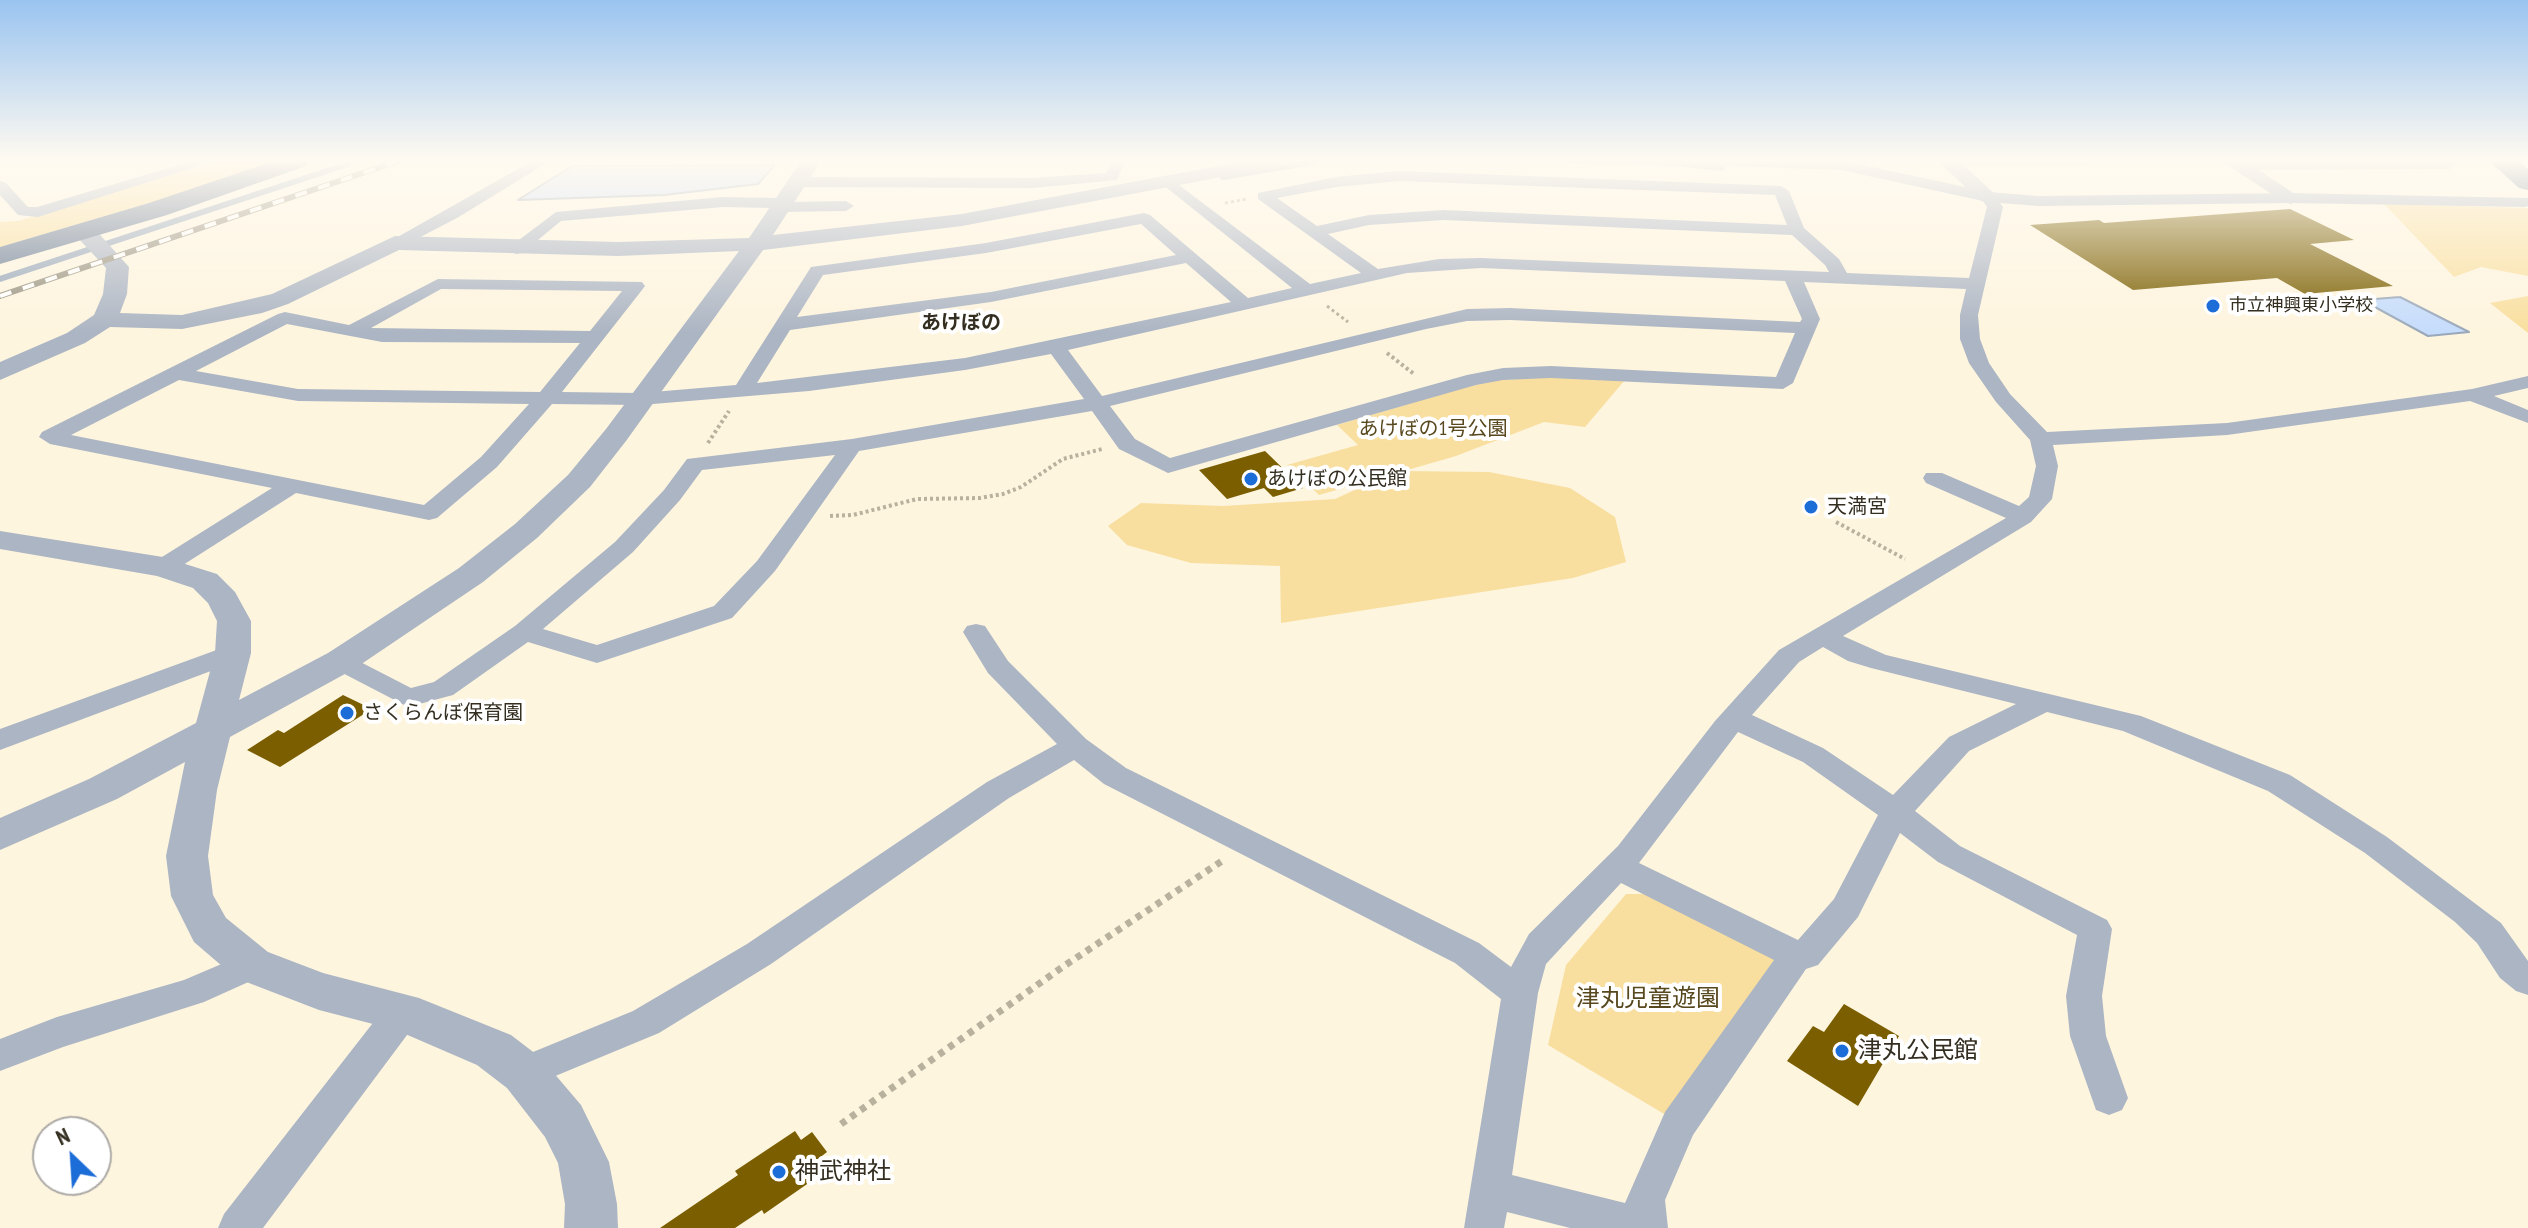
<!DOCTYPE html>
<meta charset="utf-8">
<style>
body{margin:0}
#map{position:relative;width:2528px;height:1228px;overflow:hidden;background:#fef5df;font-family:"PT Sans Narrow",sans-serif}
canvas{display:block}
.north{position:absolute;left:32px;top:1116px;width:80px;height:80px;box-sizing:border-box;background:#fff;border:2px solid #adaba6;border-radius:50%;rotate:335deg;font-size:22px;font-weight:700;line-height:32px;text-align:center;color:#332e20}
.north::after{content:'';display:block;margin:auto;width:28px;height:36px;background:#1d6dd8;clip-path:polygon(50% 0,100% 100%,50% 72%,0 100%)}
</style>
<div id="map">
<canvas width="2528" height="1228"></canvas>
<div class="north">N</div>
</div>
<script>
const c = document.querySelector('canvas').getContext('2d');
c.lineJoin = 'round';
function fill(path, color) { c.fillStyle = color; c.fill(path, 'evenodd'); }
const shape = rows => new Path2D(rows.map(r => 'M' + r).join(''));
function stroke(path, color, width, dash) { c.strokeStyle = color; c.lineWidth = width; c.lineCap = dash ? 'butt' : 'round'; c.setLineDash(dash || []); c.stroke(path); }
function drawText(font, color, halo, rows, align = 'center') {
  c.font = font + ' "PT Sans Narrow","Noto Sans JP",sans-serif'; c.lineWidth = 8; c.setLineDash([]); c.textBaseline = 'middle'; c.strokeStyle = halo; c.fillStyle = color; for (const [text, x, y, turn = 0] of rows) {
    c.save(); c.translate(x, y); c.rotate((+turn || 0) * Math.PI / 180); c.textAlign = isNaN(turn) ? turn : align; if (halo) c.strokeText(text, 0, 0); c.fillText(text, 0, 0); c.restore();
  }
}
fill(shape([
 [217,161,276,161,184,193,0,247,0,222,18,221],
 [2384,204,2528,208,2528,276,2481,267,2454,277],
 [2528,296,2528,333,2490,303],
 [1557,377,1625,380,1585,427,1544,422,1456,456,1404,471,1489,472,1570,488,1615,517,1626,562,1573,578,1281,623,1280,566,1191,563,1127,545,1108,526,1141,503,1223,506,1335,499,1385,476,1319,495,1287,465,1358,445,1337,425,1462,388,1498,380],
 [1626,894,1648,894,1783,959,1671,1118,1548,1045,1566,965]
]), '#f9df9f');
const water = shape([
 [775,165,758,184,664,195,518,200,572,166,775,165],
 [2400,297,2469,332,2428,336,2362,300,2400,297]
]);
fill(water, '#c5dcfc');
stroke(water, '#99a8ba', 2);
stroke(shape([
 [1571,161,1678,163,1722,168],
 [1223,177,1318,161],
 [0,279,348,164]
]), '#99a8ba', 6);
fill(shape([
 [2290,209,2354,240,2310,244,2393,286,2305,294,2277,278,2133,290,2030,225,2099,220,2104,223],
 [1265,451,1303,488,1273,497,1264,488,1227,499,1199,470],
 [343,695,372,709,280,767,247,750,278,730,284,733],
 [1844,1004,1899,1036,1858,1106,1787,1061,1813,1026,1824,1032],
 [795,1131,801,1140,812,1132,827,1152,814,1162,823,1173,764,1214,762,1210,735,1228,660,1228,738,1175,735,1171]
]), '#7a5e00');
stroke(shape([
 [1225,203,1247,199],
 [1327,306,1348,322]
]), '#b8b19d', 3, [3, 3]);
stroke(shape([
 [1387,353,1414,374],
 [708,443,729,411],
 [830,516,853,515,917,499,980,498,1003,494,1021,487,1063,459,1102,449],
 [1836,522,1905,559]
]), '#b8b19d', 4, [3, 3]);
stroke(shape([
 [841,1124,1064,966,1222,861]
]), '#b8b19d', 7, [6, 6]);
fill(shape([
 [192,161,214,161,38,217,18,215,0,195,0,181,6,183,28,207,37,207,192,161],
 [532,161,550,161,457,218,401,247,395,248,387,243,532,161],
 [1111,161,1125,161,1117,180,1032,188,796,187,788,182,796,177,1032,178,1106,173,1111,161],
 [1698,161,1846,161,1988,192,2039,196,2291,193,2528,198,2528,206,2525,207,2291,203,2039,206,2000,203,2003,207,1978,315,1980,339,1989,363,2010,394,2047,432,2227,423,2472,389,2528,376,2528,388,2494,396,2528,410,2528,423,2470,401,2227,435,2053,445,2058,466,2052,499,2031,522,1843,636,1886,655,2141,716,2290,775,2387,837,2501,923,2528,961,2528,995,2516,991,2500,978,2477,943,2455,922,2365,853,2268,791,2123,731,2047,712,1969,751,1915,811,1960,846,2107,920,2112,929,2102,996,2106,1036,2128,1098,2122,1110,2109,1115,2096,1110,2070,1036,2066,996,2077,935,1938,862,1900,833,1858,917,1818,965,1806,969,1693,1135,1665,1200,1668,1228,1570,1228,1507,1212,1504,1228,1464,1228,1501,999,1455,963,1104,784,1074,760,1009,798,771,964,659,1033,524,1089,511,1085,505,1073,511,1061,633,1011,747,944,987,782,1057,744,988,673,963,632,967,626,976,624,985,626,1008,661,1086,739,1126,768,1479,943,1511,967,1529,934,1618,846,1715,721,1779,650,2006,518,1926,483,1923,478,1926,473,1942,473,2019,506,2029,497,2036,466,2030,440,1996,402,1969,363,1960,339,1960,315,1966,289,1804,282,1820,319,1793,383,1783,389,1551,378,1503,380,1476,385,1168,473,1119,449,1092,411,859,451,775,571,732,618,597,663,528,642,453,695,408,707,331,667,327,661,331,655,341,652,411,688,434,682,515,626,615,542,664,490,687,459,852,439,1084,399,1051,354,965,370,809,391,641,405,552,404,497,467,437,518,429,520,296,493,172,572,163,574,154,572,151,567,154,562,272,488,50,444,39,437,42,432,278,314,285,312,349,325,438,279,642,282,645,286,642,290,562,392,641,393,736,385,811,267,986,243,1144,213,1150,215,1248,298,1292,288,1162,184,1162,178,1167,176,1310,284,1361,273,1258,199,1258,193,1336,177,1399,171,1781,186,1789,191,1804,228,1839,259,1847,273,1969,278,1987,207,1983,201,1841,170,1705,165,1698,161],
 [1399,181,1775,195,1787,225,1444,210,1369,215,1317,226,1277,198,1336,187,1399,181],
 [1444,220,1792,235,1825,265,1829,272,1481,258,1439,259,1378,269,1328,234,1369,225,1444,220],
 [1141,224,1176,255,991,292,797,317,823,275,986,253,1141,224],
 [1186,263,1231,302,965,358,757,383,790,330,991,302,1186,263],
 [1481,268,1785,281,1802,319,1800,322,1510,308,1467,309,1102,396,1068,350,1407,273,1481,268],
 [441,289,622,291,590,331,371,328,441,289],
 [1510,320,1795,333,1776,377,1551,366,1503,368,1467,375,1170,458,1135,439,1110,406,1426,329,1467,321,1510,320],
 [287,324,382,342,580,343,540,392,298,389,196,371,287,324],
 [179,380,298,401,529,404,481,457,424,505,71,435,179,380],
 [835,455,757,561,714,606,597,645,543,629,633,552,680,500,702,470,835,455],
 [1823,647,1848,661,1871,668,2016,704,1949,737,1893,795,1823,748,1752,715,1799,662,1823,647],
 [1738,732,1803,762,1878,815,1834,899,1798,940,1639,863,1738,732],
 [1621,883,1774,960,1665,1112,1625,1203,1512,1175,1538,993,1546,964,1621,883],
 [1940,161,2092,161,2085,165,1947,165,1940,161],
 [2236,161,2454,161,2457,164,2449,169,2238,170,2230,165,2236,161],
 [723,197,782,198,789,202,846,201,854,206,846,211,780,212,772,208,723,207,561,221,522,253,516,254,507,249,556,212,723,197],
 [233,644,243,647,246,653,243,659,0,750,0,729,233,644],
 [252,951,264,955,269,965,264,975,204,1002,63,1047,0,1071,0,1039,57,1017,184,980,252,951],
 [403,997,416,1001,421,1012,416,1023,263,1228,218,1228,224,1214,390,1001,403,997]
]), '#acb5c3');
fill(shape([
 [801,161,821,161,773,235,962,214,1244,161,1285,161,1275,167,962,226,763,250,626,441,590,487,537,538,483,582,354,669,230,737,217,790,208,856,213,895,226,918,268,952,323,973,419,998,511,1035,541,1058,581,1105,609,1162,617,1204,618,1228,564,1228,565,1204,558,1163,545,1137,507,1088,477,1065,396,1030,319,1010,236,978,194,942,171,896,166,856,185,762,117,799,0,850,0,818,89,779,196,723,215,653,217,621,208,603,193,588,157,576,0,549,0,531,163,557,217,574,235,592,251,621,251,653,239,700,328,653,459,568,515,524,568,475,606,429,739,251,618,256,399,250,288,304,262,313,182,329,110,327,85,343,0,380,0,362,67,333,94,315,103,294,106,268,77,237,74,232,77,227,93,227,129,267,127,294,120,313,182,315,272,294,395,236,618,242,749,238,801,161],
 [1937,161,1959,161,1998,197,1988,203,1981,201,1937,161],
 [2221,161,2245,161,2301,198,2291,204,2284,202,2221,161]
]), '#acb5c3');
fill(shape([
 [274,161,309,161,306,166,167,215,0,264,0,247,149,203,274,161]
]), '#6e7f97');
fill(shape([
 [2489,161,2518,161,2528,169,2528,190,2519,188,2489,161]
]), '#63768f');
const rail = shape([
 [0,296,398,161]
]);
stroke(rail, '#9a9381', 6);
stroke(rail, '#fff', 4, [12]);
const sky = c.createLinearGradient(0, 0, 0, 333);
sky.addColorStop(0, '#9ac4f0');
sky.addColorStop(0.48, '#fffaf1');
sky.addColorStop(1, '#fffaf100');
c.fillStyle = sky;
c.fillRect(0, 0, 2528, 333);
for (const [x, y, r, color] of [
 [2213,306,8,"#1d6dd8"],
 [1251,479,8,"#1d6dd8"],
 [1811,507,8,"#1d6dd8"],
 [347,713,8,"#1d6dd8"],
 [1842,1051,8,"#1d6dd8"],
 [779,1172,8,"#1d6dd8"]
]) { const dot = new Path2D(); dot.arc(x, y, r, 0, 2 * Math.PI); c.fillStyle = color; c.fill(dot); stroke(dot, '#fff', 3); }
drawText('18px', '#332e20', '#fff', [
 ["市立神興東小学校",2229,306]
], 'left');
drawText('bold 20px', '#332e20', '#fff', [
 ["あけぼの",961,323]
]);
drawText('20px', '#58481e', '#fff', [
 ["あけぼの1号公園",1433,429]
]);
drawText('20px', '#332e20', '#fff', [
 ["あけぼの公民館",1267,479],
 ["天満宮",1827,507],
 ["さくらんぼ保育園",363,713]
], 'left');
drawText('24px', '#58481e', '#fff', [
 ["津丸児童遊園",1648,999]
]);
drawText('24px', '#332e20', '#fff', [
 ["津丸公民館",1858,1051],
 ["神武神社",795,1172]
], 'left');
</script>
